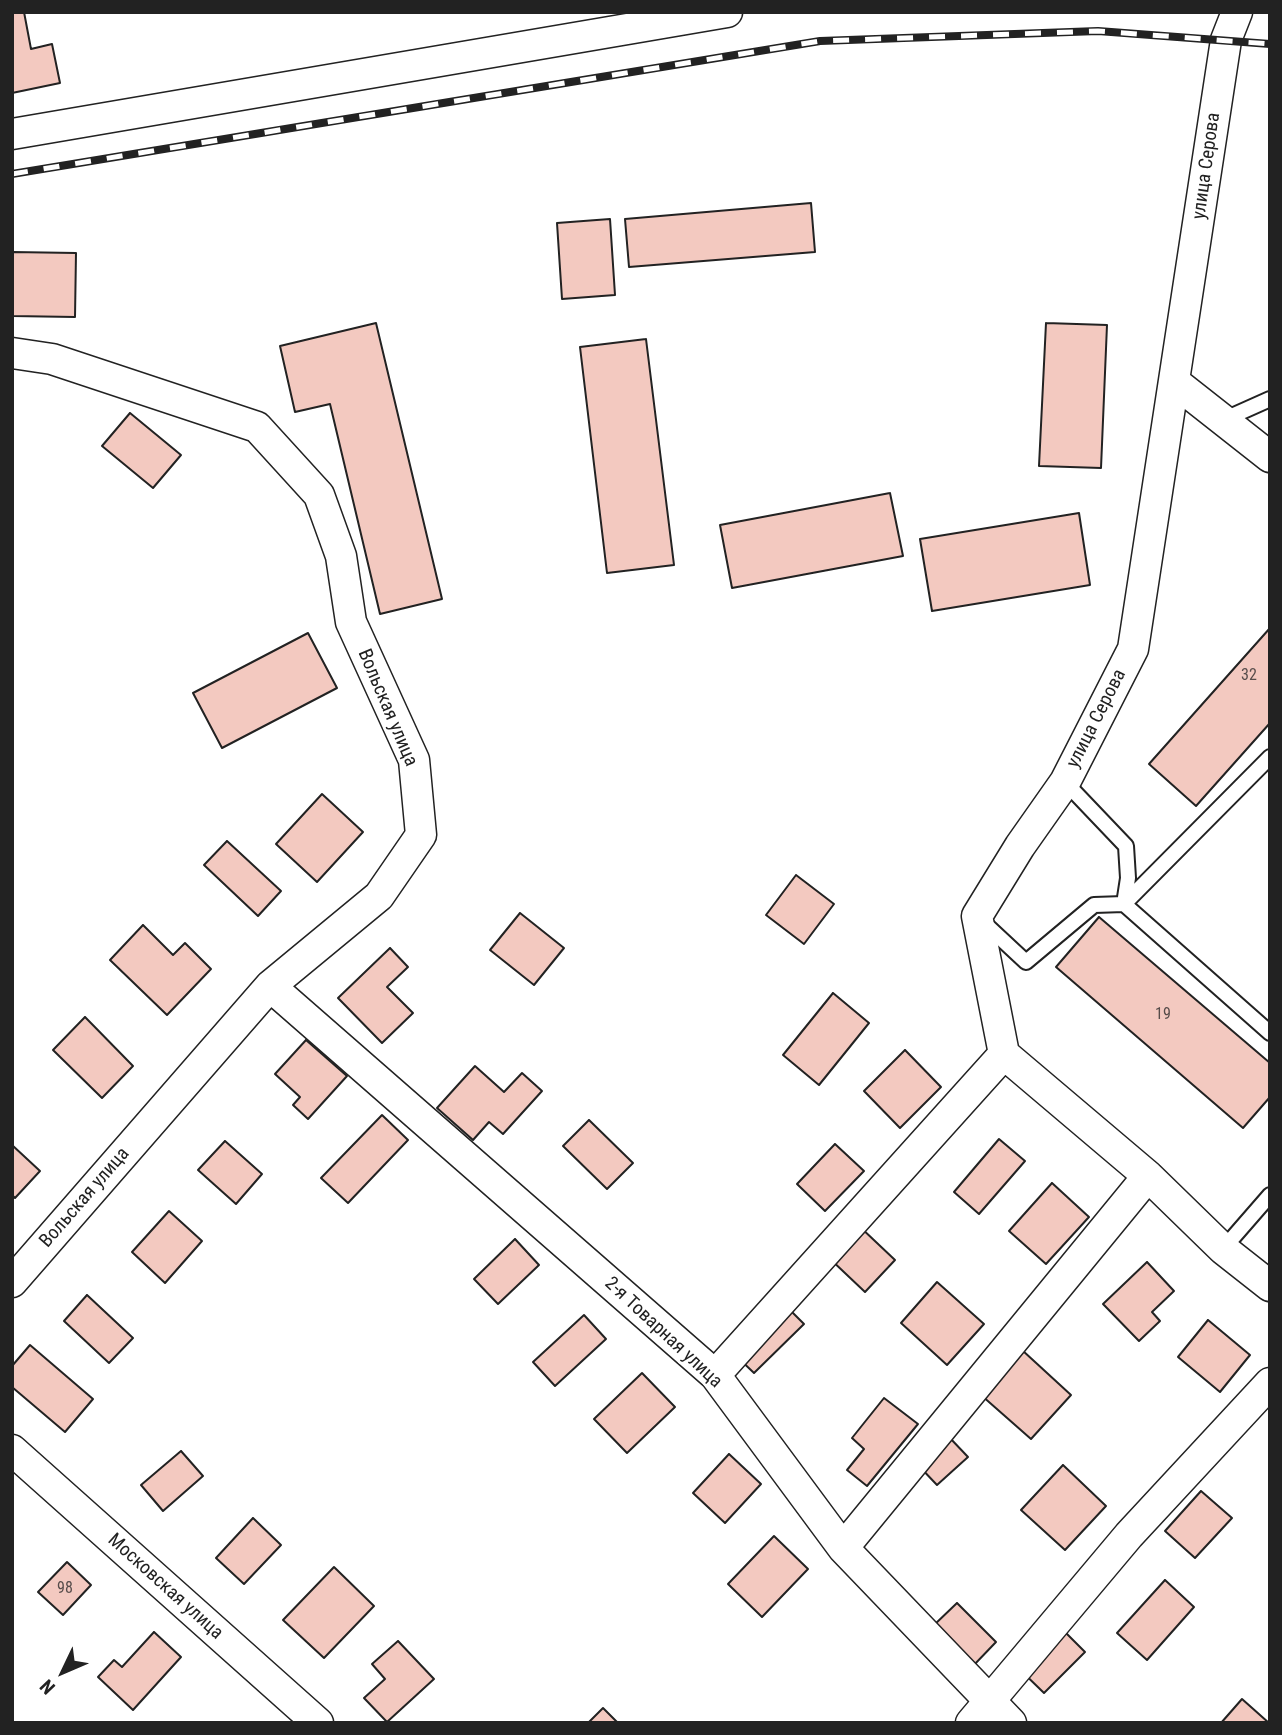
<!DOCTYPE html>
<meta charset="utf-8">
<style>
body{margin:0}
#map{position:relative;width:1282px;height:1735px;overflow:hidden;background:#fff;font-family:"Roboto Condensed",sans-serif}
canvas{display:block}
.frame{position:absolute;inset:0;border:14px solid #222;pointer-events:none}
.north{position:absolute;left:28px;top:1637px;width:70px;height:70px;-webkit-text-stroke:5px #fff;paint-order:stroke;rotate:226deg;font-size:19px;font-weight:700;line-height:28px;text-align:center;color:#222}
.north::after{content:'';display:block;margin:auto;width:24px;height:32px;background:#222;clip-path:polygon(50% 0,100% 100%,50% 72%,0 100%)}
</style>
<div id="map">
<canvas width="1282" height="1735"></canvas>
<div class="frame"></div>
<div class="north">N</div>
</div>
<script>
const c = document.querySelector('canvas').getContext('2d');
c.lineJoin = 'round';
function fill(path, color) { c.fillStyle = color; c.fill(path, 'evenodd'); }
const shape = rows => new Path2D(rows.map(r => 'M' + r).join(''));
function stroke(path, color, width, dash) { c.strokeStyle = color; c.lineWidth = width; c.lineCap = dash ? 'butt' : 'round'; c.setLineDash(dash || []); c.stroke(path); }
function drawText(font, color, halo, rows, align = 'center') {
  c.font = font + ' "Roboto Condensed",sans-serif'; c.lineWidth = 5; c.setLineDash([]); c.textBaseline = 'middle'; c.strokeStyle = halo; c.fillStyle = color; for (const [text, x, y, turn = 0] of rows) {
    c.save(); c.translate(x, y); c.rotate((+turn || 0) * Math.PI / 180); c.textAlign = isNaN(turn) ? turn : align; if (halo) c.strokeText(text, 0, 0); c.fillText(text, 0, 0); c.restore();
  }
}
const building = shape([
 [12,12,24,12,31,49,52,44,60,83,12,93,12,12],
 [811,203,815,252,629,267,625,219,811,203],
 [610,219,615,295,562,299,557,223,610,219],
 [12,252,76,253,75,317,12,316,12,252],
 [376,323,442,599,380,614,330,404,295,412,280,346,376,323],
 [1046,323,1107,325,1101,468,1039,466,1046,323],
 [646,339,674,565,607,573,580,347,646,339],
 [130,413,181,455,153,488,102,446,130,413],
 [890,493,903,556,732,588,720,525,890,493],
 [1079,513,1090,585,932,611,920,539,1079,513],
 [1270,628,1270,723,1196,806,1149,764,1270,628],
 [308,633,337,688,222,748,193,693,308,633],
 [322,794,363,832,317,882,276,844,322,794],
 [227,841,281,891,258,916,204,865,227,841],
 [796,875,834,904,804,944,766,915,796,875],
 [520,913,564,948,534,985,490,950,520,913],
 [1099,917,1270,1063,1270,1097,1243,1128,1056,967,1099,917],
 [143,925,173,955,185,943,211,969,167,1015,110,960,143,925],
 [390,948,408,967,387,987,413,1013,382,1043,338,998,390,948],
 [833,993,869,1023,819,1085,783,1055,833,993],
 [85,1017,133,1066,102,1098,53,1050,85,1017],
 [306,1040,347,1076,308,1119,293,1105,300,1097,275,1074,306,1040],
 [905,1050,941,1087,900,1128,864,1091,905,1050],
 [475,1066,504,1092,522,1073,542,1091,503,1134,489,1122,473,1140,437,1108,475,1066],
 [382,1115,408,1140,348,1203,321,1178,382,1115],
 [589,1120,633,1163,607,1189,563,1146,589,1120],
 [999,1139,1025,1161,979,1214,954,1192,999,1139],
 [225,1141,262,1174,236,1204,198,1170,225,1141],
 [835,1144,864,1171,825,1211,797,1184,835,1144],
 [12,1145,40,1171,15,1198,12,1195,12,1145],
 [1052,1183,1089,1217,1046,1264,1009,1231,1052,1183],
 [169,1211,202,1241,165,1283,132,1252,169,1211],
 [858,1225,895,1260,865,1292,827,1256,858,1225],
 [515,1239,539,1265,498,1304,474,1279,515,1239],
 [1147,1262,1174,1291,1152,1312,1160,1321,1139,1341,1103,1304,1147,1262],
 [937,1282,984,1324,947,1365,901,1323,937,1282],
 [87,1295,133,1338,109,1363,64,1321,87,1295],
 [781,1301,804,1324,754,1373,731,1351,781,1301],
 [584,1315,606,1339,555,1386,533,1362,584,1315],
 [1208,1320,1250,1355,1220,1392,1178,1357,1208,1320],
 [30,1345,93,1399,65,1432,12,1387,12,1366,30,1345],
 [1022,1350,1071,1395,1031,1439,981,1395,1022,1350],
 [642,1373,675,1407,627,1453,594,1419,642,1373],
 [884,1398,918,1424,867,1486,847,1470,864,1449,852,1438,884,1398],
 [949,1437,968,1457,937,1485,918,1465,949,1437],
 [181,1451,203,1476,163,1511,141,1485,181,1451],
 [729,1454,761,1484,725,1523,693,1493,729,1454],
 [1063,1465,1106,1506,1065,1550,1021,1510,1063,1465],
 [1201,1491,1232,1518,1195,1558,1165,1531,1201,1491],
 [253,1518,281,1545,244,1584,216,1558,253,1518],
 [774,1536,808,1569,762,1617,728,1584,774,1536],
 [67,1562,91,1585,63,1615,38,1592,67,1562],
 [334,1567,374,1606,324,1658,283,1620,334,1567],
 [1165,1580,1194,1607,1147,1660,1117,1633,1165,1580],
 [957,1603,996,1642,973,1666,933,1626,957,1603],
 [1052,1619,1085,1652,1044,1693,1010,1660,1052,1619],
 [154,1632,181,1657,133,1710,98,1677,114,1660,122,1667,154,1632],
 [398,1641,434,1679,387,1722,364,1698,385,1679,372,1664,398,1641],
 [1242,1699,1269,1723,1221,1723,1242,1699],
 [603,1708,618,1723,588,1723,603,1708]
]);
fill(building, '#f3c9c0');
stroke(building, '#222', 2);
const lane = shape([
 [1223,420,1270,399],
 [1065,782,1126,846,1128,878,1124,904,1270,757],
 [982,921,1026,962,1094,905,1124,904,1270,1033],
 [1223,1249,1270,1195]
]);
const street = shape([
 [1237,12,1226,40,1133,649,1065,782,1020,846,977,916,1004,1054,1148,1176,1223,1249,1270,1286],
 [12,134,727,12],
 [12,353,52,359,257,427,319,495,341,556,351,622,414,760,421,835,379,896,270,986,12,1282],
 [1176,383,1270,457],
 [270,986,715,1375,843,1548,1011,1723],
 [715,1375,1004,1054],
 [12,1450,318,1723],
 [843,1548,1148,1176],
 [971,1723,1129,1535,1270,1383]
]);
stroke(lane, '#222', 18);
stroke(street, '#222', 33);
stroke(lane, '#fff', 14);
stroke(street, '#fff', 30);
const rail = shape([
 [12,174,820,41,1098,31,1270,44]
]);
stroke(rail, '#222', 8);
stroke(rail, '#fff', 5, [16]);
drawText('16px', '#564c4a', null, [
 ["32",1249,676],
 ["19",1163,1015],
 ["98",65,1589]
]);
drawText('19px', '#222', '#fff', [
 ["улица Серова",1207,166,-82],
 ["Вольская улица",387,708,67],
 ["улица Серова",1097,719,-63],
 ["Вольская улица",85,1198,-49],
 ["2-я Товарная улица",663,1333,43],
 ["Московская улица",165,1587,42]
]);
</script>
